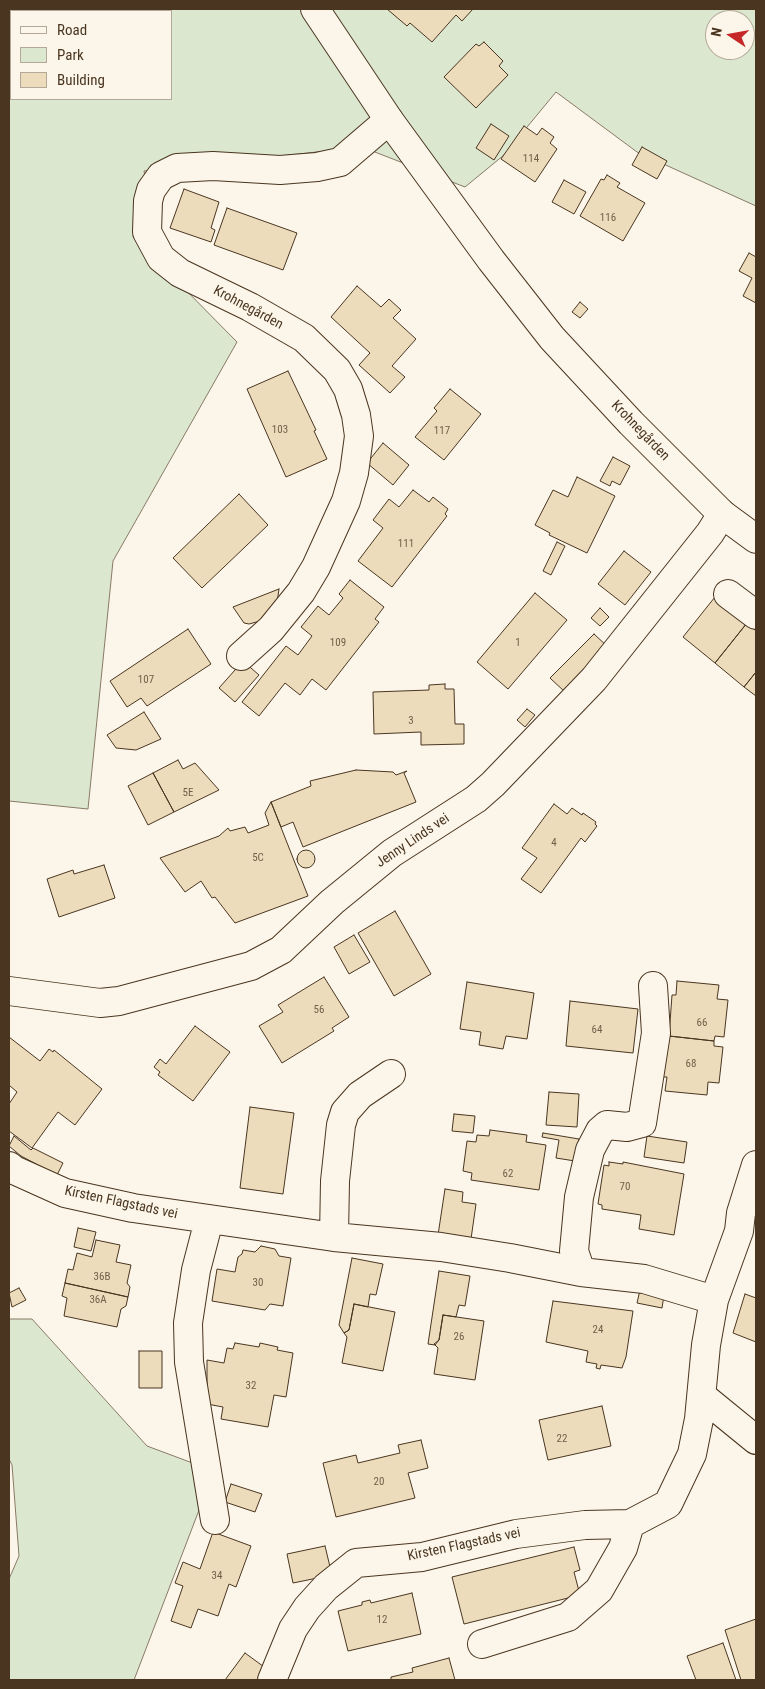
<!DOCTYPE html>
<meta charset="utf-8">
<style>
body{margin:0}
#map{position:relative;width:765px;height:1689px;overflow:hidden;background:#fbf6e9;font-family:"Roboto Condensed",sans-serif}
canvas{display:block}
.frame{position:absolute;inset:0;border:10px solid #4a3520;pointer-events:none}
.legend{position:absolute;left:10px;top:10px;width:162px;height:90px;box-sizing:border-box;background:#fbf6e9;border:1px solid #b4a999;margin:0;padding:6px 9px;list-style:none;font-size:15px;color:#4a3520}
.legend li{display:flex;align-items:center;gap:10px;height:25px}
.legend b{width:25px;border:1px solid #b4a999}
.north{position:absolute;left:705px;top:10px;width:50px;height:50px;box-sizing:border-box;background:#fbf6e9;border:1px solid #b4a999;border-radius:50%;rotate:282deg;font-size:14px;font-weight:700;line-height:20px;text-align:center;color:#4a3520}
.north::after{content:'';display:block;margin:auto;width:18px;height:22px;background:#c62828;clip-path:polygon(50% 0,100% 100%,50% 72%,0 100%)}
</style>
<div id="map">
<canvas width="765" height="1689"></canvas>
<div class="frame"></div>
<ul class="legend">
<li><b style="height:6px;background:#fbf6e9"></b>Road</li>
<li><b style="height:14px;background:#dce7d0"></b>Park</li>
<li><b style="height:14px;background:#ecdcbc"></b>Building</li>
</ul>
<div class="north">N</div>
</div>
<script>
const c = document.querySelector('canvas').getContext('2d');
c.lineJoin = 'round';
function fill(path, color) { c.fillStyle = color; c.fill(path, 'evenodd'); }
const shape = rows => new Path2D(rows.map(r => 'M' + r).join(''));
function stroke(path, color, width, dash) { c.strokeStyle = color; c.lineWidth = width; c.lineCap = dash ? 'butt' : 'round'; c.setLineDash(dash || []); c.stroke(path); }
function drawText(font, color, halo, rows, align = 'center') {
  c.font = font + ' "Roboto Condensed",sans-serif'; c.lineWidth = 4; c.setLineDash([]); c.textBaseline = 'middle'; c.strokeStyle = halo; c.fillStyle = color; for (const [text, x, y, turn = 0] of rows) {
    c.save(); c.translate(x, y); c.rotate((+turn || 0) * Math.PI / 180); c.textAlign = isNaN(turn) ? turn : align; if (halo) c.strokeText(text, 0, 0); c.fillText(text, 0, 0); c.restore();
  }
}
const green = shape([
 [82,9,756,9,756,206,637,152,556,92,504,155,465,187,362,147,144,171,149,200,169,273,237,342,113,561,88,809,9,801,9,66,11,65,11,99,171,99,171,11,80,11,82,9],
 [715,20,745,20,745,50,715,50,715,20],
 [9,1319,32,1319,147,1446,214,1471,134,1680,9,1680,9,1579,19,1556,12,1465,9,1459,9,1319]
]);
fill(green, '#dce7d0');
stroke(green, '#887966', 1);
const water = shape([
 [9,9,82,9,80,11,11,11,11,65,9,66,9,9]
]);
fill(water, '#c9cecd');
stroke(water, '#887966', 1);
const building = shape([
 [387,9,473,9,462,21,456,15,432,42,410,23,407,26,387,9],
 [484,42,503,61,499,66,508,75,476,108,444,77,476,44,479,46,484,42],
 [491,124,509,136,494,160,476,148,491,124],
 [524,126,537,135,542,128,554,137,550,143,557,149,535,182,501,159,524,126],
 [642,147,667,161,657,179,632,165,642,147],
 [607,175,620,183,617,187,645,203,623,241,580,216,601,179,604,180,607,175],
 [564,180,586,192,574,214,552,202,564,180],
 [184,189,219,202,211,228,215,230,211,242,170,228,184,189],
 [227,208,297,233,283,270,214,245,227,208],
 [749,253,756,257,756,303,743,296,752,278,739,271,749,253],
 [357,286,381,307,389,299,401,310,393,318,416,339,392,366,405,377,390,393,359,365,370,353,331,317,357,286],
 [580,302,588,309,580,318,572,312,580,302],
 [288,371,316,430,314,431,327,459,286,477,247,389,288,371],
 [450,389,481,414,444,460,415,437,437,411,434,408,450,389],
 [383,443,409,465,393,485,367,463,383,443],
 [613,457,630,466,620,485,612,481,610,486,600,481,613,457],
 [577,477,615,496,587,553,549,535,550,533,535,525,553,490,568,497,577,477],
 [413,490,429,502,433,497,448,509,445,514,447,516,392,587,358,561,383,528,373,520,389,499,399,507,413,490],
 [239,494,268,525,202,588,173,558,239,494],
 [557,542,565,546,551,575,543,571,557,542],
 [624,551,651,572,625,605,598,584,624,551],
 [350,580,384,607,375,619,379,622,326,690,312,679,300,695,285,683,259,716,242,702,286,646,298,655,312,636,301,627,318,606,329,615,343,598,339,594,350,580],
 [279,589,275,617,249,624,244,623,233,607,279,589],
 [535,593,567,620,508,689,477,662,535,593],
 [715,597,747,623,715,663,683,637,715,597],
 [600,608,609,617,600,626,591,618,600,608],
 [747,623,756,631,756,672,744,687,715,663,747,623],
 [188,629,211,664,147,706,141,698,127,707,110,681,188,629],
 [594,634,608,647,565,692,550,678,594,634],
 [243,661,259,675,235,702,219,688,243,661],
 [756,672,756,696,744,687,756,672],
 [445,684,445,689,454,689,455,724,464,724,464,744,421,745,421,732,374,734,373,692,429,690,429,685,445,684],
 [527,709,535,715,525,727,517,720,527,709],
 [144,712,161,739,136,750,116,748,107,735,144,712],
 [178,760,183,769,195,763,219,790,174,812,153,773,178,760],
 [356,770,393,772,396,775,407,771,404,773,416,802,303,847,293,822,281,827,271,802,311,786,310,781,356,770],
 [153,773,174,812,148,825,128,786,153,773],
 [271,802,308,896,235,923,215,897,212,898,201,881,185,892,160,858,219,836,228,828,230,831,245,827,248,833,269,825,265,813,271,802],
 [554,804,567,814,572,808,582,815,583,813,596,822,595,824,597,826,585,842,581,838,541,893,521,879,537,858,522,848,554,804],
 '297 859a9 9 0 1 1 18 0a9 9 0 1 1-18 0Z',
 [104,865,115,898,59,917,47,879,73,870,74,874,104,865],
 [395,911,431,974,394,996,358,933,395,911],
 [354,935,370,962,349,974,334,947,354,935],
 [324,977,349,1017,332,1028,334,1031,282,1063,259,1026,283,1012,278,1005,324,977],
 [677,981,719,985,717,999,728,1000,724,1037,715,1036,714,1041,669,1036,672,995,676,995,677,981],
 [467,982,534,993,527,1039,506,1036,503,1049,479,1045,481,1032,460,1029,467,982],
 [570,1001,638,1009,633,1053,566,1046,570,1001],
 [195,1026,230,1052,193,1101,158,1075,160,1072,154,1067,160,1059,166,1064,195,1026],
 [669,1036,714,1041,714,1046,723,1047,719,1083,708,1082,707,1095,665,1091,667,1077,663,1077,669,1036],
 [9,1037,40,1061,49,1049,53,1052,54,1050,102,1089,75,1125,58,1112,32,1148,9,1131,9,1104,17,1092,9,1085,9,1037],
 [549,1092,579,1094,577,1127,546,1125,549,1092],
 [250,1107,294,1113,283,1194,240,1188,250,1107],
 [454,1114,475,1116,473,1133,452,1131,454,1114],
 [490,1130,527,1135,526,1142,546,1145,539,1190,471,1180,472,1173,463,1171,467,1141,476,1142,477,1135,489,1136,490,1130],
 [543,1133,579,1139,575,1161,556,1158,559,1140,542,1137,543,1133],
 [14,1136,31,1150,33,1148,63,1163,57,1175,21,1156,9,1146,14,1136],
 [647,1136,687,1142,684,1163,644,1157,647,1136],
 [609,1162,623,1164,623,1162,684,1174,674,1235,639,1229,641,1215,602,1209,602,1205,598,1204,604,1165,609,1166,609,1162],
 [445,1189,463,1192,462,1202,476,1204,471,1239,438,1235,445,1189],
 [78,1228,96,1232,91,1251,74,1247,78,1228],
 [96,1240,120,1245,116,1262,131,1265,127,1283,130,1287,128,1297,65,1283,68,1269,73,1270,77,1253,92,1257,96,1240],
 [261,1246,275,1249,279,1256,291,1258,283,1306,270,1304,265,1310,212,1301,217,1269,235,1272,238,1257,242,1254,243,1250,255,1252,261,1246],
 [352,1258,383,1264,376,1295,370,1294,368,1307,354,1304,349,1330,344,1333,339,1325,352,1258],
 [439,1271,470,1276,465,1306,459,1305,456,1317,443,1315,439,1340,435,1345,428,1344,439,1271],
 [65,1283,128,1297,126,1306,121,1309,117,1327,64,1316,67,1298,62,1296,65,1283],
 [19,1288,26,1300,12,1307,9,1293,19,1288],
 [640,1290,664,1295,662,1308,637,1303,640,1290],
 [745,1294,756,1298,756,1342,733,1333,745,1294],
 [553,1301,633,1311,626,1357,622,1368,601,1365,600,1369,596,1368,597,1364,586,1362,588,1351,546,1342,553,1301],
 [354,1304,395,1312,383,1371,342,1363,347,1337,344,1333,349,1330,354,1304],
 [443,1315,484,1321,475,1380,434,1374,438,1348,434,1344,439,1340,443,1315],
 [235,1343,259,1347,260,1343,278,1347,277,1350,293,1353,286,1397,274,1395,268,1427,221,1419,223,1407,207,1404,207,1360,224,1363,227,1348,233,1349,235,1343],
 [139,1351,162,1351,162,1388,139,1388,139,1351],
 [602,1406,611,1446,548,1460,539,1420,602,1406],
 [421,1440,428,1468,408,1473,415,1498,336,1517,323,1463,356,1455,358,1463,400,1453,398,1445,421,1440],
 [231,1484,262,1494,255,1512,225,1502,231,1484],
 [213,1532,251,1546,236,1587,229,1584,218,1616,198,1609,191,1628,171,1621,183,1586,175,1583,183,1562,200,1569,213,1532],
 [325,1546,332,1575,293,1583,287,1554,325,1546],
 [574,1547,580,1570,574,1572,580,1595,464,1624,452,1577,574,1547],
 [412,1593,421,1634,348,1651,338,1611,362,1605,362,1602,370,1600,371,1603,412,1593],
 [756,1619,756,1680,741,1680,725,1630,756,1619],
 [723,1643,736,1680,696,1680,687,1656,723,1643],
 [245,1653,271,1672,265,1680,225,1680,245,1653],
 [449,1658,455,1680,391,1680,391,1677,413,1672,412,1668,449,1658]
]);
fill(building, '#ecdcbc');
stroke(building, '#4a3520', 1);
const minor = shape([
 [728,594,756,615],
 [241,656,271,629,301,592,316,567,346,501,354,473,359,436,356,415,348,389,337,370,304,338,250,307,180,273,161,258,147,232,148,201,151,190,161,176,177,168,213,166,280,170,317,167,340,162,389,120],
 [9,991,100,1003,119,1001,251,966,281,950,332,902,392,853,476,799,493,784,594,679,710,533,722,514],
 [9,1166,14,1170,65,1193,133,1208,334,1237,441,1247,510,1258,581,1272,644,1279,714,1300],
 [209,1220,196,1270,188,1323,189,1362,215,1520],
 [334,1237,335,1181,341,1125,345,1112,360,1095,391,1074],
 [581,1272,574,1251,579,1197,590,1150,600,1131,607,1125,627,1127,642,1123,656,1033,653,986],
 [702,1396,756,1440],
 [482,1644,568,1617,599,1590,623,1548,630,1524],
 [272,1680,293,1629,307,1608,326,1587,356,1563,422,1557,516,1534,585,1525,630,1524,668,1504,692,1454,699,1419,706,1345,714,1300,739,1231,741,1213,756,1165]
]);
const major = shape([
 [315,9,389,120,491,260,552,338,631,423,722,514,756,539]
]);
stroke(minor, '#4a3520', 30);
stroke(major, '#4a3520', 30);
stroke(minor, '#fbf6e9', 28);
stroke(major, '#fbf6e9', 28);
drawText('11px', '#725f47', null, [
 ["114",531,159],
 ["116",608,218],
 ["103",280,430],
 ["117",442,431],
 ["111",406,544],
 ["109",338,643],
 ["1",518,643],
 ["107",146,680],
 ["3",411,721],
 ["5E",188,793],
 ["4",554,843],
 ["5C",258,858],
 ["56",319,1010],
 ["66",702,1023],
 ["64",597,1030],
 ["68",691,1064],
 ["62",508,1174],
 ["70",625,1187],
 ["36B",102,1277],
 ["30",258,1283],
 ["36A",98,1300],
 ["24",598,1330],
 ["26",459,1337],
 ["32",251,1386],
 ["22",562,1439],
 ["20",379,1482],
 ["34",217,1576],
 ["12",382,1620]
]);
drawText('14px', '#4a3520', '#fbf6e9', [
 ["Krohnegården",248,308,28],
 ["Krohnegården",640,431,46],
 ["Jenny Linds vei",413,841,-34],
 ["Kirsten Flagstads vei",121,1203,12],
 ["Kirsten Flagstads vei",464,1545,-12]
]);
</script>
